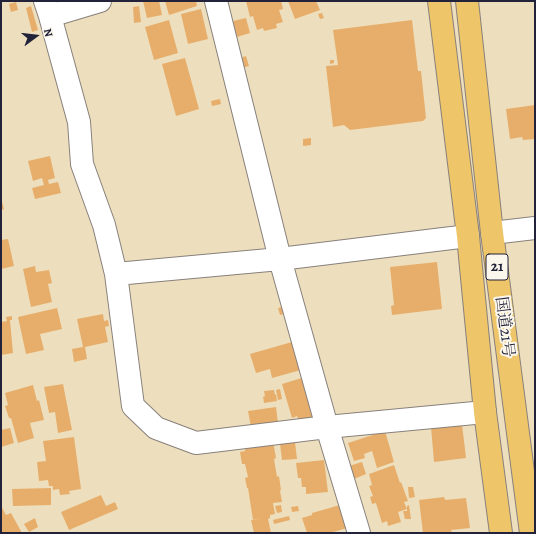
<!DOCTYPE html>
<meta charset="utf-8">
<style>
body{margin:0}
#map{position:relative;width:536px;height:534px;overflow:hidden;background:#eddfbd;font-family:Alegreya,serif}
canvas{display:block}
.frame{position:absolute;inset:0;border:2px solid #22223b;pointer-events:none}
.north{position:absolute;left:16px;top:16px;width:40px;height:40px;-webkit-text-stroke:3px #fbf7ec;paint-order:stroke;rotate:75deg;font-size:11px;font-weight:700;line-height:16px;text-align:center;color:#22223b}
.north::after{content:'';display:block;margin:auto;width:14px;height:18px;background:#22223b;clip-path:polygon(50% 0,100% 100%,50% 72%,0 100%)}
</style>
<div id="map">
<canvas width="536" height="534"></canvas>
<div class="frame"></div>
<div class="north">N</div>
</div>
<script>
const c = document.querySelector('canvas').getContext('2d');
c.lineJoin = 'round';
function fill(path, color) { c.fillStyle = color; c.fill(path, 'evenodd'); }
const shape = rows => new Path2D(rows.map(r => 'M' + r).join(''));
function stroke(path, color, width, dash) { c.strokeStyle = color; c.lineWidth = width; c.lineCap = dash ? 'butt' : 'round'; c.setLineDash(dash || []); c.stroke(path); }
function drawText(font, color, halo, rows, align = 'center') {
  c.font = font + ' Alegreya,"Noto Serif JP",serif'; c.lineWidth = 4; c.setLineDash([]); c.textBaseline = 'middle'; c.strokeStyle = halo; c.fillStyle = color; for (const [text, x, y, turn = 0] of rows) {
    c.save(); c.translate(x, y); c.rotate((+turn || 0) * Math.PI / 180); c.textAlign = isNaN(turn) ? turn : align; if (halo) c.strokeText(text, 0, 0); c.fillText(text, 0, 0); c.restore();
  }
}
fill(shape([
 [143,1,159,1,162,15,147,18],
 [165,1,196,1,197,6,169,15],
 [246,1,281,1,283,9,279,10,283,22,276,24,277,28,264,31,263,28,257,30,253,16,250,17],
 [288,1,316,1,320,10,295,19],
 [16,2,18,10,11,12,9,4],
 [31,6,38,30,32,32,26,8],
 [139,6,141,22,134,23,133,7],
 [201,9,208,39,188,44,181,14],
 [322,13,324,18,320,19,318,14],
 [246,18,250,33,237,37,233,21],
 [169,20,178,53,154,60,145,27],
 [412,20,418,71,421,71,426,118,423,121,350,130,344,125,333,127,326,66,338,65,333,30],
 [246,56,249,66,242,68,240,58],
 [185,58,199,109,176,116,162,64],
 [330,60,334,60,334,63,330,64],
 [220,99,221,104,212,106,211,101],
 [535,105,535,139,523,140,522,137,510,139,506,109],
 [311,138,311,145,303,146,303,139],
 [50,156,55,178,48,180,49,184,58,182,61,193,35,199,32,188,44,185,42,178,33,181,28,161],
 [1,198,4,209,1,210],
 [8,239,14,266,1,269,1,240],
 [437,262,442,309,392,315,391,306,394,305,390,267],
 [35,266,36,272,49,270,52,283,48,284,52,302,31,307,23,269],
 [285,306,287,313,280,315,278,308],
 [57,308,62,329,40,334,44,350,26,354,18,317],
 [103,314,104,321,108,320,109,326,105,327,108,342,85,347,87,359,74,362,72,349,83,347,77,319],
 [12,316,12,320,10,320,13,353,1,355,1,322,7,321,6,317],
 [292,342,301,370,272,378,270,369,256,373,250,354],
 [305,377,317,417,305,420,305,418,298,419,297,416,292,418,282,384],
 [63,384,72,430,58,433,55,412,49,413,44,387],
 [33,385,37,401,39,400,44,420,30,423,34,438,18,443,11,418,9,418,5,406,8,405,5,393],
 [280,389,282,399,278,400,276,390],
 [274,390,275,395,276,394,277,401,264,403,263,397,265,396,264,391],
 [276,407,278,423,251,427,248,411],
 [462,424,466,458,434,462,431,427],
 [10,428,14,443,1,447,1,430],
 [385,431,394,462,377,468,372,451,364,454,365,458,354,461,348,443],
 [74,437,81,489,69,491,70,494,60,495,59,489,53,490,53,486,49,486,48,480,39,481,37,462,46,461,43,441],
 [273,441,276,458,274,459,277,477,279,476,281,490,280,491,282,502,273,503,275,514,270,515,270,518,268,519,271,533,254,533,251,520,263,518,253,520,248,488,247,488,245,478,248,477,245,464,242,464,240,452,245,451,245,446],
 [295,442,297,459,282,460,280,444],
 [324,460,328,492,306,494,306,487,302,487,301,478,298,478,296,463],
 [362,462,366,474,354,479,349,466],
 [394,465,400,483,401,482,408,501,404,502,407,509,398,512,401,522,388,526,387,521,382,523,376,503,372,504,370,497,373,496,369,486,372,485,369,474],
 [408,487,413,487,415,497,409,498],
 [51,488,51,505,13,506,12,489],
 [101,495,106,506,115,502,118,509,69,530,61,512],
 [444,497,445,500,466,498,470,528,451,530,452,533,423,533,419,500],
 [281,505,282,512,277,513,275,506],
 [340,505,347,528,330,533,307,533,302,518,312,515,312,513],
 [409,505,411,519,405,519,403,511,407,511,407,506],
 [1,506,6,515,11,513,22,533,1,533],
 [298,506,299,511,292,512,291,507],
 [289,516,290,520,274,524,273,520],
 [35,518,38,527,29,532,24,524]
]), '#e7ae6b');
const street = shape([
 [45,1,50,16,79,122,82,164,104,225,116,274,133,406,156,428,196,443,327,427,485,412],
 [216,1,280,259,327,427,359,533],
 [50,16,100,1],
 [492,233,535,228],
 [116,274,280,259,468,236]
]);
const highway = shape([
 [439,1,468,236,485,412,501,533],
 [467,1,492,233,531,533]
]);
stroke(street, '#88807c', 24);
stroke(highway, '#88807c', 24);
stroke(street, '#fff', 22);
stroke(highway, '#eec569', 22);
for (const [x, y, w] of [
 [497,267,22]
]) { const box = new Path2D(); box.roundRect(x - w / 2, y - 13, w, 26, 3); c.fillStyle = '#fbf7ec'; c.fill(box); stroke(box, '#22223b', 1); }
drawText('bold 15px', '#22223b', null, [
 ["21",497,267]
]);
drawText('16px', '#22223b', '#fbf7ec', [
 ["国道21号",504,327,83]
]);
</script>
